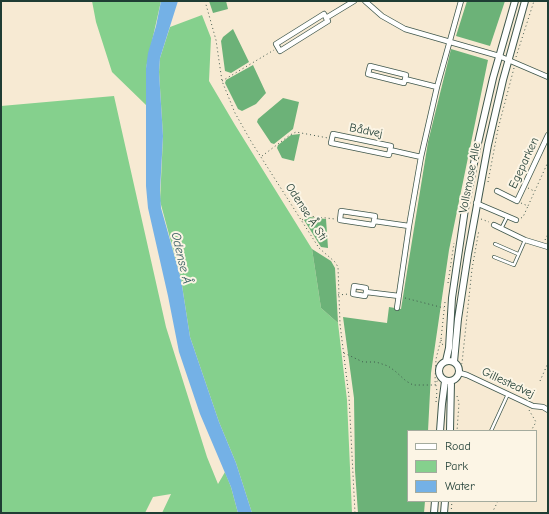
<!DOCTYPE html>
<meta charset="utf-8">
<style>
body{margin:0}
#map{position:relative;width:549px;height:514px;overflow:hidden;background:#f7ead3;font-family:"Comic Neue",sans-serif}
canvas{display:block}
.frame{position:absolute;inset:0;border:2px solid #1f3d34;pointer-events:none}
.legend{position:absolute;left:407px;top:430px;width:130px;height:72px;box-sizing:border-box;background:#fcf5e5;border:1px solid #a4ab9e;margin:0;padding:5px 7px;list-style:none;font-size:12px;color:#1f3d34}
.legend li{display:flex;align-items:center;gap:8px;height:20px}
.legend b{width:20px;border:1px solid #a4ab9e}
</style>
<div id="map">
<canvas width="549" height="514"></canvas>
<div class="frame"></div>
<ul class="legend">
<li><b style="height:5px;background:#fff"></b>Road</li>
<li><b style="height:11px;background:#85d08d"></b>Park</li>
<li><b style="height:11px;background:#74b1e6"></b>Water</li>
</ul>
</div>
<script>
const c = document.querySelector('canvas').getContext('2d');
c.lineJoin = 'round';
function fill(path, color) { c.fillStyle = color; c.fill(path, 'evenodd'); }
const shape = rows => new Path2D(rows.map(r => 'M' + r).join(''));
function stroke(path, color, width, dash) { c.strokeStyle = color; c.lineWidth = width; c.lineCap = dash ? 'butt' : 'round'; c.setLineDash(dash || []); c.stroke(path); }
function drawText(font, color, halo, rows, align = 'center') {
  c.font = font + ' "Comic Neue",sans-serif'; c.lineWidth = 4; c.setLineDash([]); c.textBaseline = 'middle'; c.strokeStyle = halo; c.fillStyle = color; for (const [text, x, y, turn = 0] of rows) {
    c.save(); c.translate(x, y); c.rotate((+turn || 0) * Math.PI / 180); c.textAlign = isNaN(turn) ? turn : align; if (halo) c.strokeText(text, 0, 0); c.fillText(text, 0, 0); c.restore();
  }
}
fill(shape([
 [92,1,161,1,146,68,146,105,112,72,96,22],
 [202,15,211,38,209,81,235,125,312,249,321,308,338,323,347,400,352,513,252,513,236,463,219,422,190,337,181,279,160,201,163,136,159,72,160,58,170,27],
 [114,96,166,327,207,457,218,484,225,472,231,487,238,513,162,513,171,494,153,497,145,513,1,513,1,106]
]), '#85d08d');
fill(shape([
 [209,1,226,1,228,9,213,13],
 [467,1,505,1,490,46,456,36],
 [233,29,249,62,231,73,225,71,221,41,223,37],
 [451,49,488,60,449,250,431,373,428,431,408,431,408,501,425,501,424,513,358,513,355,471,354,398,343,317,387,323,389,307,401,309,428,142],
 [253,65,266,93,256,104,242,111,238,109,225,83,226,80],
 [283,98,299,102,293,129,274,144,271,143,257,122,258,119],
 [300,134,294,161,282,158,277,148,278,145,291,135],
 [309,217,326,219,328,248,321,247,304,220],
 [312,249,331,261,335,268,338,323,321,308]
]), '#6cb278');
fill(shape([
 [161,1,178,1,160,58,159,72,163,136,160,191,161,208,181,279,190,337,219,422,236,463,252,513,238,513,231,487,200,414,179,352,168,296,148,208,146,186,146,68,148,53,156,26]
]), '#74b1e6');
const lane = shape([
 [501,229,507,217],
 [495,244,518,254],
 [494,257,514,265,525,240],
 [491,431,508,394]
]);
const street = shape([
 [365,1,382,16,405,29,499,56,548,77],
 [324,14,328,21,280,51,276,44,324,14],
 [326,18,354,1],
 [405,79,406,75,370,66,368,74,404,83,405,79,437,87],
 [390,150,391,146,333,134,331,143,389,155,390,150,421,157],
 [497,191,517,201,548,135],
 [476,203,516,220],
 [374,221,375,216,341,211,340,220,373,225,374,221,409,226],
 [494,225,525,240,548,247],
 [366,292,366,288,354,286,353,294,365,296,366,292,399,296],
 [397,308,409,226,421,157,437,87,461,1],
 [460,373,467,375,533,406,543,407,548,410]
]);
const secondary = shape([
 '439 371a10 10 0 1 1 20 0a10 10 0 1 1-20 0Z',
 [446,361,449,348,452,298,465,209,478,143,493,78,515,1],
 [454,362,458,319,468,254,488,145,503,80,525,1],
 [440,431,442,404,445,381],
 [450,431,451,382],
 [434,513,435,501],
 [444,513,445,501]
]);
stroke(lane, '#3f574c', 4);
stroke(street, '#3f574c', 6);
stroke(secondary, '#3f574c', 8);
stroke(shape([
 [205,1,216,40,222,81,235,113,252,143,319,248,335,262,338,267,340,324,349,397,355,513],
 [516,57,534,1],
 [222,81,274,50],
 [262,156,290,135,296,132,328,138],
 [488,182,498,129,514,68],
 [528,188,534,191],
 [521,203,528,206,548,162],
 [521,218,523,217,528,206],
 [481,219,489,222],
 [302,220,308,216,335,219],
 [545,240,548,234],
 [448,283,454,243],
 [338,295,349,294],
 [405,298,444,308],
 [441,340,443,346],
 [344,353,363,362,376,362,388,366,395,371,406,381,413,385,435,385,440,376],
 [460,368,462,363,472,269,479,230],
 [540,381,548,363],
 [457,396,459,403,457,431],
 [436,402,437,391,435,381,436,359,441,339,445,302],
 [529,410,536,422,531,431],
 [451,513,452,501],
 [492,513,498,501]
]), '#3f574c', 1, [1, 3]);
stroke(lane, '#fff', 2.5);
stroke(street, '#fff', 4.5);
stroke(secondary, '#fff', 6);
drawText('12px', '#1f3d34', '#fcf5e5', [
 ["Bådvej",366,131,11],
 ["Egeparken",524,163,-65],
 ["Vollsmose Alle",470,178,-79],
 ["Odense Å Sti",306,212,57],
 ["Gillestedvej",508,383,25]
]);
drawText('italic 13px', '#345a60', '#fcf5e5', [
 ["Odense Å",181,258,77]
]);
</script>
